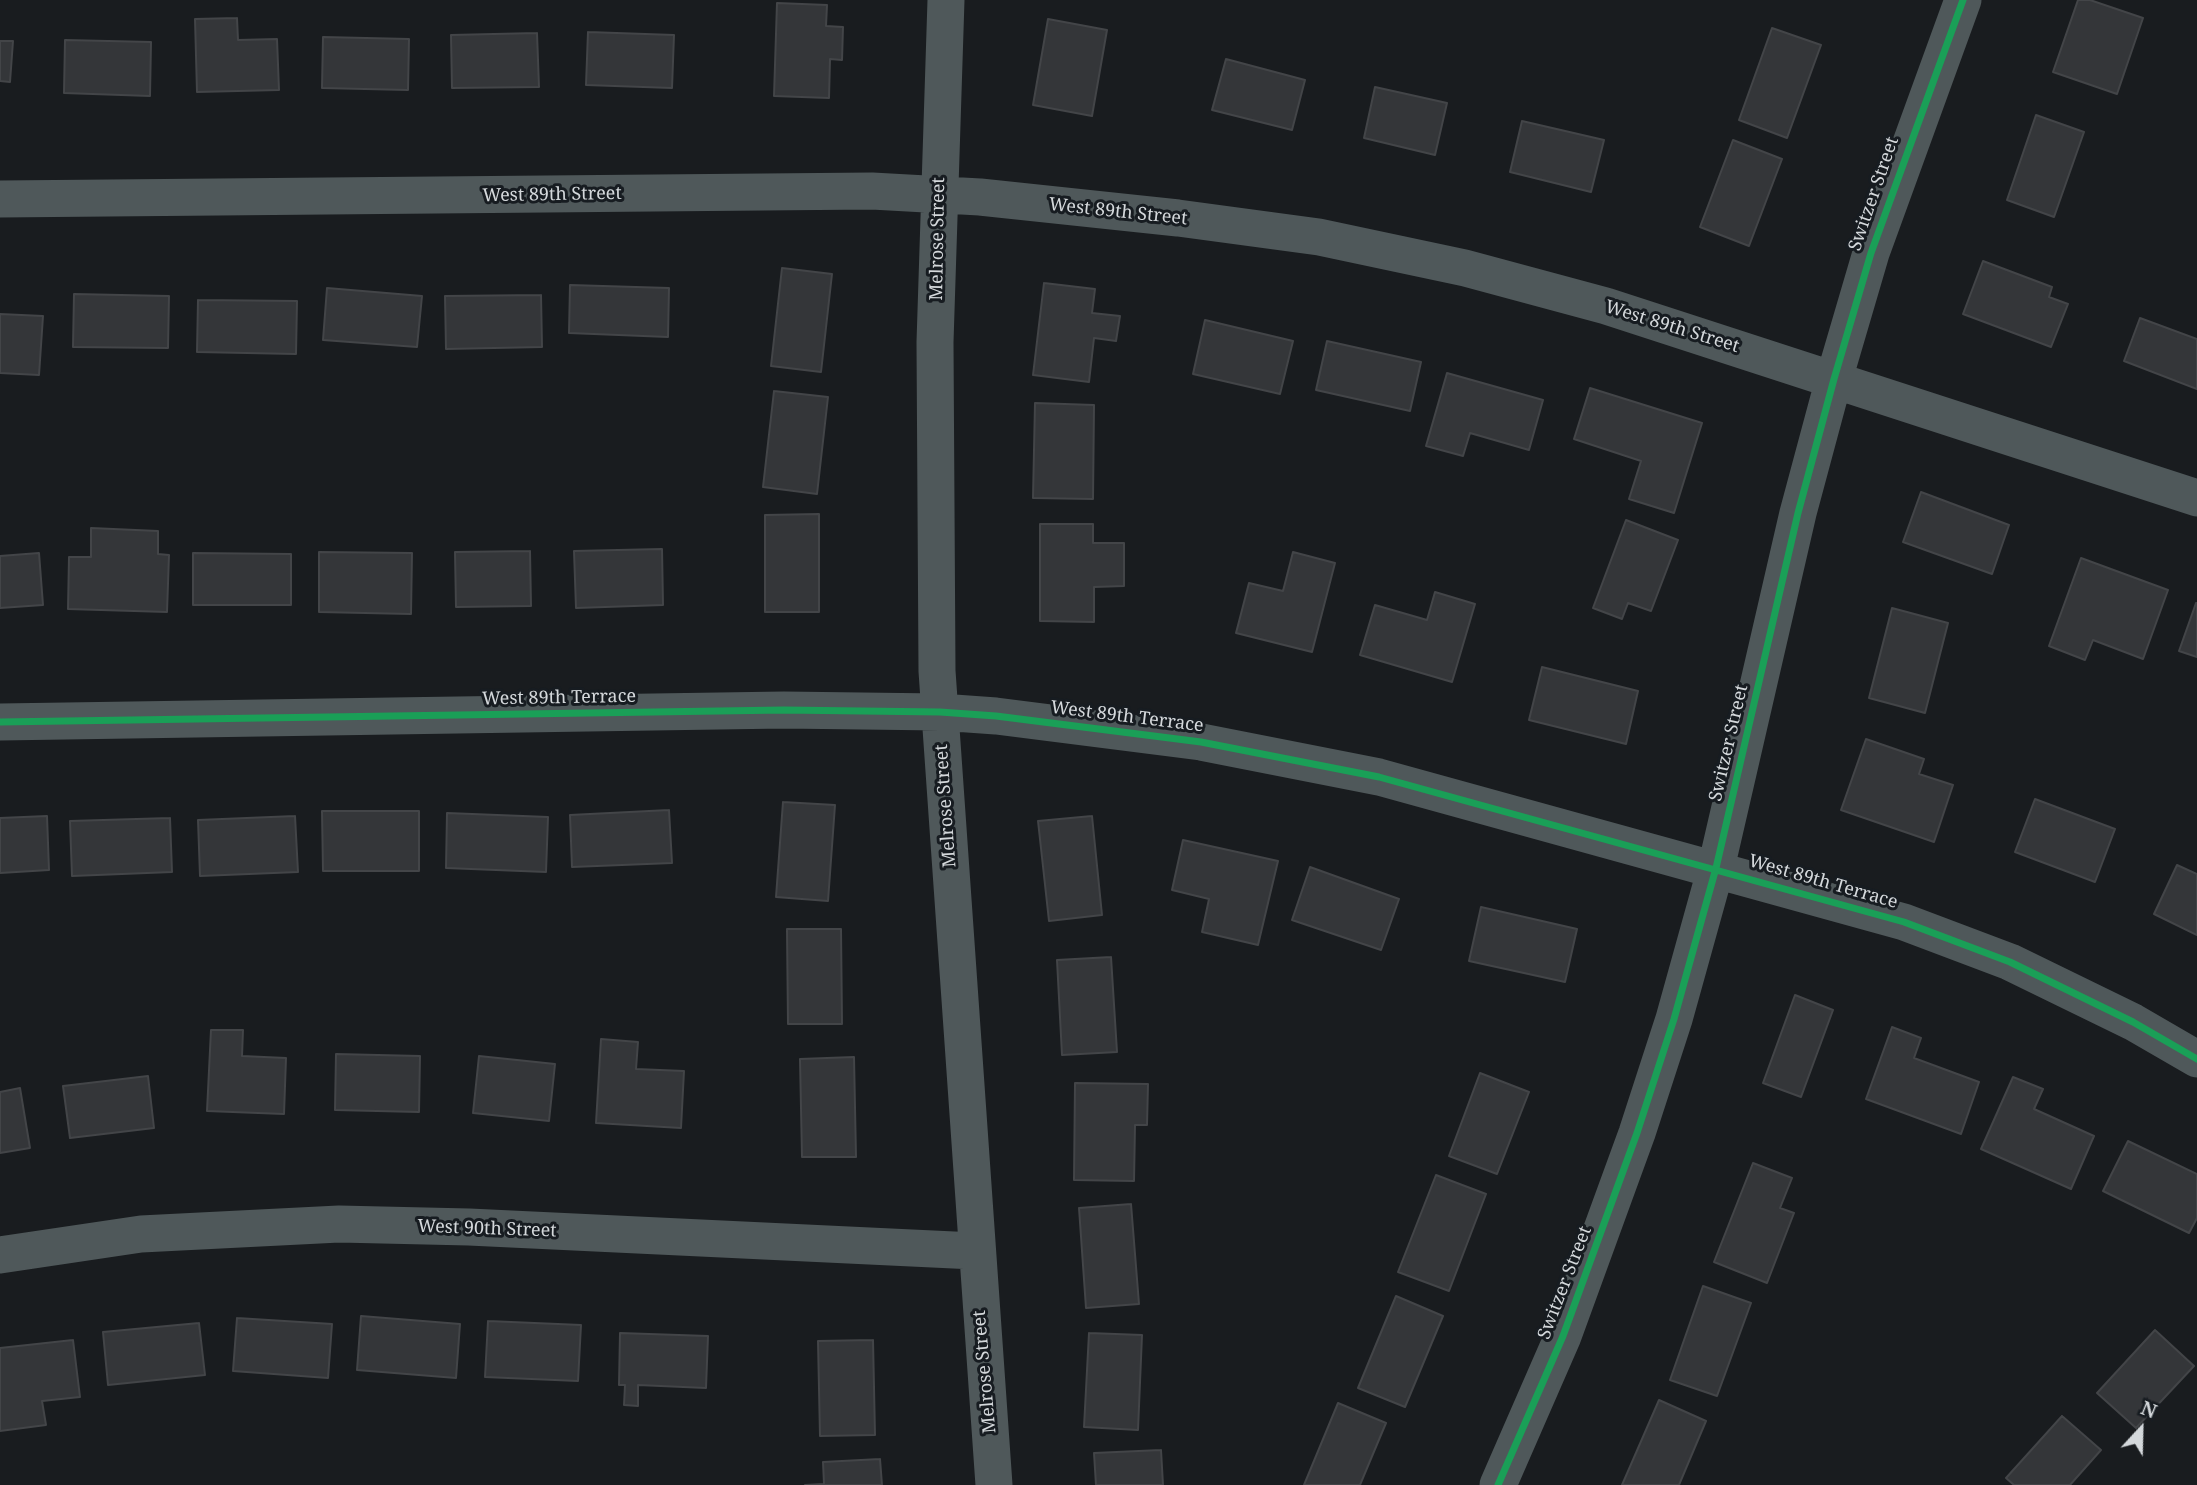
<!DOCTYPE html>
<style>
body{margin:0}
#map{position:relative;width:2197px;height:1485px;overflow:hidden;background:#191c1f;font-family:"Noto Serif",serif}
canvas{display:block}
.north{position:absolute;left:2106px;top:1394px;width:70px;height:70px;-webkit-text-stroke:5px #171c21;paint-order:stroke;rotate:22deg;font-size:19px;font-weight:700;line-height:28px;text-align:center;color:#d4d8db}
.north::after{content:'';display:block;margin:auto;width:24px;height:32px;background:#d4d8db;clip-path:polygon(50% 0,100% 100%,50% 72%,0 100%)}
</style>
<div id="map">
<canvas width="2197" height="1485"></canvas>
<div class="north">N</div>
</div>
<script>
const c = document.querySelector('canvas').getContext('2d');
c.lineJoin = 'round';
function fill(path, color) { c.fillStyle = color; c.fill(path, 'evenodd'); }
const shape = rows => new Path2D(rows.map(r => 'M' + r).join(''));
function stroke(path, color, width, dash) { c.strokeStyle = color; c.lineWidth = width; c.lineCap = dash ? 'butt' : 'round'; c.setLineDash(dash || []); c.stroke(path); }
function drawText(font, color, halo, rows, align = 'center') {
  c.font = font + ' "Noto Serif",serif'; c.lineWidth = 6; c.setLineDash([]); c.textBaseline = 'middle'; c.strokeStyle = halo; c.fillStyle = color; for (const [text, x, y, turn = 0] of rows) {
    c.save(); c.translate(x, y); c.rotate((+turn || 0) * Math.PI / 180); c.textAlign = isNaN(turn) ? turn : align; if (halo) c.strokeText(text, 0, 0); c.fillText(text, 0, 0); c.restore();
  }
}
const building = shape([
 [2078,0,2090,0,2143,18,2117,94,2053,72,2078,0],
 [777,3,827,5,826,26,843,27,842,60,830,59,829,98,774,96,777,3],
 [237,18,238,40,277,39,279,90,197,92,195,19,237,18],
 [1048,19,1107,30,1092,116,1033,105,1048,19],
 [1772,28,1821,45,1787,138,1739,120,1772,28],
 [588,32,674,35,672,88,586,85,588,32],
 [537,33,539,87,452,88,451,35,537,33],
 [323,37,409,39,408,90,322,88,323,37],
 [65,40,151,42,150,96,64,93,65,40],
 [0,41,13,41,10,82,0,81,0,41],
 [1226,59,1305,80,1292,130,1212,110,1226,59],
 [1375,87,1447,103,1435,155,1364,138,1375,87],
 [2036,115,2084,132,2054,217,2007,200,2036,115],
 [1522,121,1604,140,1591,192,1510,172,1522,121],
 [1733,140,1782,159,1749,246,1700,227,1733,140],
 [1983,261,2052,287,2049,297,2068,304,2051,347,1963,314,1983,261],
 [782,268,832,274,821,372,771,366,782,268],
 [1044,283,1095,289,1092,313,1120,316,1116,341,1094,338,1089,382,1033,375,1044,283],
 [570,285,669,288,668,337,569,333,570,285],
 [327,288,422,296,417,347,323,340,327,288],
 [74,294,169,296,168,348,73,347,74,294],
 [541,295,542,347,446,349,445,296,541,295],
 [198,300,297,301,296,354,197,352,198,300],
 [0,314,43,316,39,375,0,373,0,314],
 [2140,318,2197,339,2197,389,2124,361,2140,318],
 [1205,320,1293,341,1280,394,1193,374,1205,320],
 [1327,341,1421,362,1410,411,1316,390,1327,341],
 [1447,373,1543,400,1529,450,1470,433,1463,456,1426,446,1447,373],
 [1590,388,1702,423,1674,513,1629,499,1641,461,1574,439,1590,388],
 [774,391,828,397,817,494,763,487,774,391],
 [1035,403,1094,405,1093,499,1033,498,1035,403],
 [1921,492,2009,525,1992,574,1903,542,1921,492],
 [819,514,819,612,765,612,765,515,819,514],
 [1626,520,1678,540,1651,611,1628,603,1622,619,1593,608,1626,520],
 [1040,524,1093,524,1093,543,1124,543,1124,586,1094,587,1094,622,1040,621,1040,524],
 [91,528,158,531,158,554,169,555,167,612,68,609,69,557,91,557,91,528],
 [662,549,663,605,576,608,574,551,662,549],
 [530,551,531,606,456,607,455,552,530,551],
 [319,552,412,553,411,614,319,612,319,552],
 [1293,552,1335,563,1312,652,1236,633,1249,583,1283,591,1293,552],
 [39,553,43,605,0,608,0,556,39,553],
 [193,553,291,554,291,605,193,605,193,553],
 [2081,558,2168,590,2143,659,2093,640,2085,660,2049,646,2081,558],
 [1435,592,1475,604,1452,682,1360,655,1375,605,1427,620,1435,592],
 [2196,603,2197,603,2197,657,2179,651,2196,603],
 [1892,608,1948,623,1925,713,1869,698,1892,608],
 [1542,667,1638,691,1626,744,1529,720,1542,667],
 [1866,739,1924,759,1919,774,1953,785,1934,842,1841,810,1866,739],
 [2035,799,2115,829,2095,882,2015,852,2035,799],
 [783,802,835,805,828,901,776,897,783,802],
 [669,810,672,863,572,867,570,815,669,810],
 [322,811,419,811,419,871,323,871,322,811],
 [447,813,548,817,546,872,446,868,447,813],
 [47,816,49,870,0,873,0,818,47,816],
 [295,816,298,872,200,876,198,820,295,816],
 [1092,816,1102,915,1049,921,1038,821,1092,816],
 [170,818,172,872,72,876,70,821,170,818],
 [1183,840,1278,861,1258,945,1202,932,1209,899,1172,890,1183,840],
 [2177,865,2197,874,2197,935,2154,914,2177,865],
 [1310,867,1399,899,1381,950,1292,920,1310,867],
 [1481,907,1577,929,1565,982,1469,961,1481,907],
 [787,929,841,929,842,1024,788,1024,787,929],
 [1111,957,1117,1052,1062,1055,1057,960,1111,957],
 [1795,995,1833,1010,1801,1097,1763,1083,1795,995],
 [1892,1027,1921,1038,1914,1058,1979,1082,1961,1134,1866,1099,1892,1027],
 [211,1030,243,1030,242,1056,286,1058,284,1114,207,1111,211,1030],
 [601,1039,638,1042,636,1069,684,1071,681,1128,596,1123,601,1039],
 [336,1054,420,1056,419,1112,335,1110,336,1054],
 [479,1056,555,1064,549,1121,473,1113,479,1056],
 [854,1057,856,1157,802,1157,800,1059,854,1057],
 [1480,1073,1529,1092,1497,1174,1449,1156,1480,1073],
 [148,1076,154,1128,70,1138,63,1086,148,1076],
 [2013,1077,2043,1089,2034,1109,2094,1136,2071,1189,1981,1149,2013,1077],
 [1075,1083,1148,1084,1147,1125,1135,1125,1134,1181,1074,1180,1075,1083],
 [20,1088,30,1148,0,1153,0,1092,20,1088],
 [2128,1141,2197,1174,2197,1218,2189,1233,2103,1191,2128,1141],
 [1753,1163,1792,1178,1780,1208,1794,1213,1767,1283,1714,1262,1753,1163],
 [1436,1175,1486,1194,1449,1291,1398,1272,1436,1175],
 [1131,1204,1139,1304,1086,1308,1079,1208,1131,1204],
 [1703,1286,1751,1303,1717,1396,1670,1380,1703,1286],
 [1396,1296,1443,1316,1405,1407,1358,1388,1396,1296],
 [361,1316,460,1324,456,1378,357,1370,361,1316],
 [237,1318,332,1324,328,1378,233,1371,237,1318],
 [488,1321,581,1325,578,1381,485,1377,488,1321],
 [199,1323,205,1375,108,1385,103,1332,199,1323],
 [2155,1330,2194,1366,2136,1428,2097,1393,2155,1330],
 [620,1333,708,1336,706,1388,638,1385,638,1406,624,1405,625,1385,619,1385,620,1333],
 [1089,1333,1142,1335,1138,1430,1084,1427,1089,1333],
 [73,1340,80,1397,42,1401,46,1425,0,1431,0,1348,73,1340],
 [873,1340,875,1435,820,1436,818,1341,873,1340],
 [1659,1400,1706,1421,1679,1485,1622,1485,1659,1400],
 [1338,1403,1386,1423,1360,1485,1304,1485,1338,1403],
 [2062,1416,2101,1450,2070,1485,2014,1485,2006,1478,2062,1416],
 [1161,1450,1163,1485,1096,1485,1094,1453,1161,1450],
 [880,1459,882,1485,805,1485,824,1484,823,1462,880,1459]
]);
fill(building, '#343639');
stroke(building, '#434548', 2);
stroke(shape([
 [946,0,935,342,937,671,994,1485],
 [0,199,872,191,980,197,1178,218,1319,237,1465,268,1606,306,2197,498],
 [0,722,784,710,940,712,996,716,1201,742,1379,777,1904,922,2010,962,2133,1022,2197,1059],
 [0,1255,141,1234,339,1224,469,1227,975,1251],
 [1498,1485,1563,1336,1637,1133,1674,1019,1716,868,1798,513,1834,379,1871,253,1963,0]
]), '#4f585a', 37);
stroke(shape([
 [0,722,784,710,940,712,996,716,1201,742,1379,777,1904,922,2010,962,2133,1022,2197,1059],
 [1498,1485,1563,1336,1637,1133,1674,1019,1716,868,1798,513,1834,379,1871,253,1963,0]
]), '#1a9f57', 7);
drawText('18px', '#d4d8db', '#171c21', [
 ["Switzer Street",1874,194,-71],
 ["West 89th Street",552,195,-1],
 ["West 89th Street",1118,212,6],
 ["Melrose Street",938,239,-89],
 ["West 89th Street",1672,327,17],
 ["West 89th Terrace",559,698,-1],
 ["West 89th Terrace",1127,717,7],
 ["Switzer Street",1729,743,-77],
 ["Melrose Street",946,806,-94],
 ["West 89th Terrace",1823,882,16],
 ["West 90th Street",487,1229,2],
 ["Switzer Street",1565,1283,-69],
 ["Melrose Street",985,1372,-95]
]);
</script>
